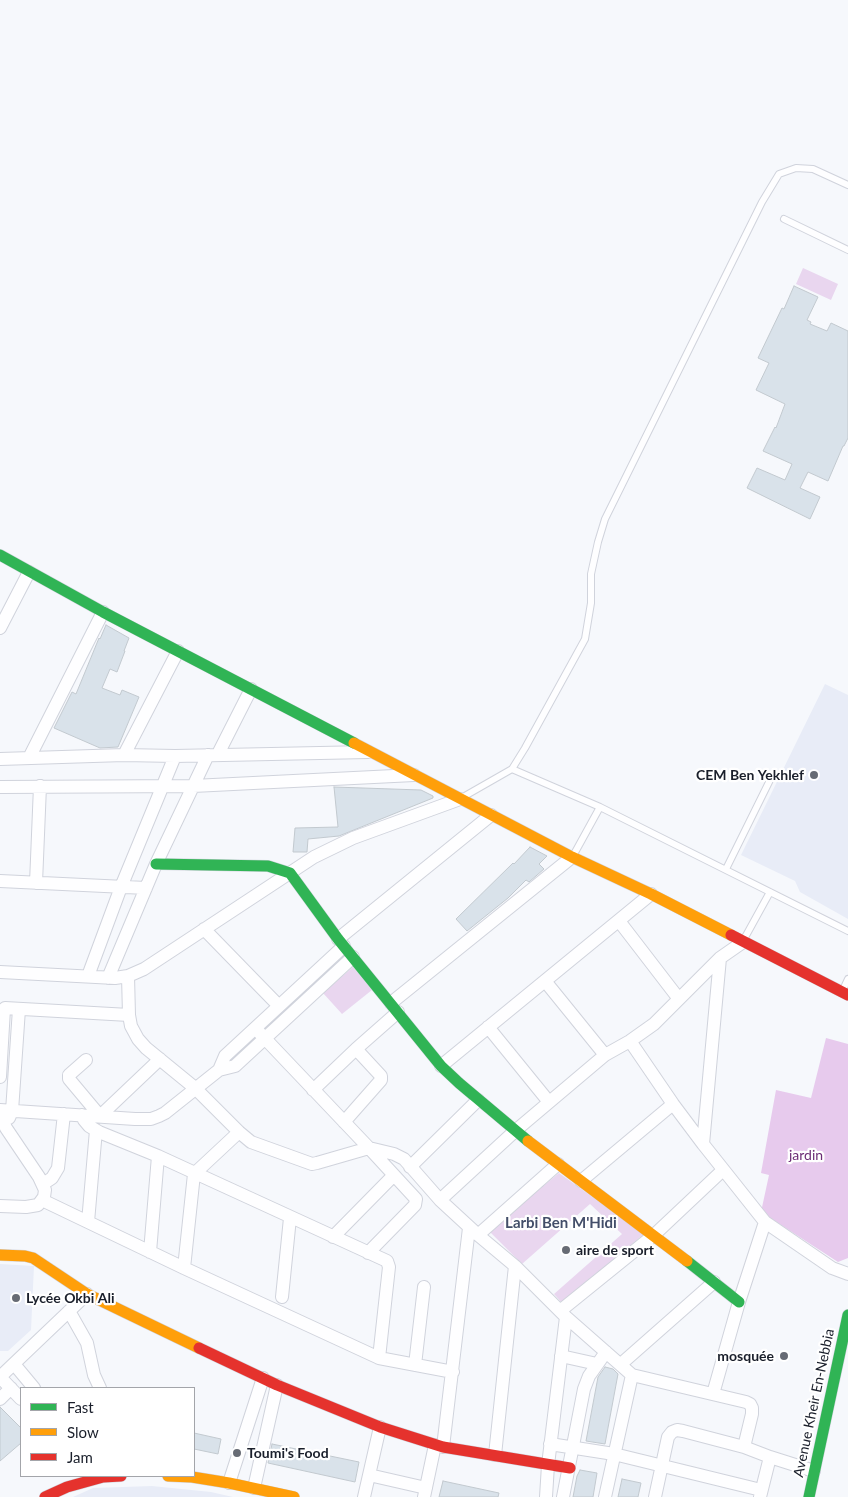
<!DOCTYPE html>
<meta charset="utf-8">
<style>
body{margin:0}
#map{position:relative;width:848px;height:1497px;overflow:hidden;background:#f6f8fc;font-family:Lato,sans-serif}
canvas{display:block}
.legend{position:absolute;left:20px;top:1387px;width:175px;height:90px;box-sizing:border-box;background:#fff;border:1px solid #a3a5aa;margin:0;padding:6px 9px;list-style:none;font-size:15px;color:#1a1f2b}
.legend li{display:flex;align-items:center;gap:10px;height:25px}
.legend b{width:25px;border:1px solid #a3a5aa}
</style>
<div id="map">
<canvas width="848" height="1497"></canvas>
<ul class="legend">
<li><b style="height:6px;background:#30b455"></b>Fast</li>
<li><b style="height:6px;background:#ff9f0a"></b>Slow</li>
<li><b style="height:6px;background:#e5322d"></b>Jam</li>
</ul>
</div>
<script>
const ctx = document.querySelector('canvas').getContext('2d');
ctx.lineJoin = 'round';
function fill(path, color) { ctx.fillStyle = color; ctx.fill(path, 'evenodd'); }
const shape = rows => new Path2D(rows.map(r => 'M' + r).join(''));
function strokePath(path, color, width, dash) { ctx.strokeStyle = color; ctx.lineWidth = width; ctx.lineCap = dash ? 'butt' : 'round'; ctx.setLineDash(dash || []); ctx.stroke(path); }
function write(font, color, halo, rows, align = 'center') {
  ctx.font = font + ' Lato,sans-serif'; ctx.lineWidth = 4.5; ctx.setLineDash([]); ctx.textBaseline = 'middle'; ctx.strokeStyle = halo; ctx.fillStyle = color; for (const [text, x, y, turn = 0] of rows) {
    ctx.save(); ctx.translate(x, y); ctx.rotate((+turn || 0) * Math.PI / 180); ctx.textAlign = isNaN(turn) ? turn : align; if (halo) ctx.strokeText(text, 0, 0); ctx.fillText(text, 0, 0); ctx.restore();
  }
}
fill(shape([
 [825,684,848,695,848,919,800,892,795,881,741,855],
 [0,1264,34,1266,31,1330,8,1351,0,1351],
 [152,1486,211,1492,233,1497,73,1497,93,1488]
]), '#e8ecf7');
fill(shape([
 [803,268,838,284,831,300,796,284],
 [353,967,372,990,342,1014,323,993],
 [559,1173,644,1234,562,1303,554,1294,622,1234,590,1204,522,1264,489,1231]
]), '#e9d6ef');
fill(shape([
 [826,1038,848,1044,848,1258,838,1262,761,1212,769,1175,761,1173,776,1090,811,1098]
]), '#e7caed');
const building = shape([
 [794,286,818,297,807,320,811,322,810,324,827,331,831,323,848,331,848,438,844,446,843,446,828,481,808,472,800,488,820,497,810,519,747,488,757,468,785,480,792,464,763,451,775,427,776,428,785,404,756,390,769,363,758,358,782,308,784,309,794,286],
 [106,625,129,638,124,651,125,651,117,672,110,669,102,688,120,695,122,690,139,697,118,747,100,748,54,728,72,692,76,694,99,638,100,639,106,625],
 [334,787,421,790,433,796,433,798,339,836,308,839,307,852,293,852,295,828,338,827,334,787],
 [530,847,547,856,539,864,544,869,529,882,526,880,508,898,467,931,456,919,513,863,514,864,530,847],
 [605,1367,613,1369,618,1374,605,1444,586,1441,598,1377,605,1367],
 [0,1407,21,1428,21,1443,0,1461,0,1407],
 [194,1433,221,1439,218,1454,194,1449,194,1433],
 [272,1444,359,1462,355,1482,268,1463,272,1444],
 [580,1470,597,1473,593,1497,573,1497,577,1476,580,1470],
 [622,1479,641,1483,638,1497,618,1497,622,1479],
 [443,1481,499,1493,498,1497,439,1497,443,1481]
]);
fill(building, '#d9e2ea');
strokePath(building, '#c2c9cf', 1);
const lane = shape([
 [784,219,848,250],
 [512,769,600,807,848,931],
 [463,797,512,769,525,748,585,639,591,603,591,574,598,542,605,519,762,202,779,174,796,168,813,169,848,185],
 [573,856,600,807],
 [726,869,772,776],
 [743,941,770,892],
 [842,992,848,979]
]);
const street = shape([
 [0,628,29,572],
 [218,754,251,689],
 [124,755,178,651],
 [29,758,103,612],
 [0,759,124,755,175,756,368,752],
 [0,787,193,786,414,775],
 [0,881,146,888],
 [36,883,40,786],
 [619,921,679,999],
 [204,929,279,1006],
 [338,939,491,815],
 [0,972,115,978,128,976,144,969,314,857,353,838,460,799],
 [88,976,121,887,175,756],
 [128,976,129,1015,131,1026,138,1039,146,1048,195,1088,239,1132,251,1142,312,1164,317,1163,369,1148,416,1199,415,1205,368,1253],
 [108,978,156,864,208,755],
 [545,981,605,1055],
 [391,1003,572,857],
 [488,1027,549,1102],
 [255,1028,369,1148,394,1154,404,1159,440,1200,478,1235],
 [630,1041,673,1104,703,1144,765,1222,832,1268,848,1274],
 [356,1049,398,1012],
 [86,1060,69,1075,69,1079,100,1116,160,1059],
 [441,1066,651,894],
 [219,1070,225,1056,344,946],
 [0,1077,4,1009,5,1008,129,1015],
 [313,1090,356,1049,381,1076,381,1080,344,1122],
 [0,1110,135,1119,151,1119,159,1116,165,1113,219,1070,235,1066,353,957],
 [0,1114,6,1128,39,1177,45,1190,44,1197,38,1205,26,1207,0,1206],
 [82,1115,84,1120,89,1126,99,1132,158,1156,387,1261,389,1267,379,1358],
 [9,1118,12,1111,19,1009],
 [703,1144,720,958],
 [558,1164,478,1235,515,1266,566,1317,632,1375,746,1402,750,1404,752,1408,752,1414,744,1447],
 [410,1167,478,1100],
 [581,1181,673,1104],
 [43,1184,52,1178,58,1168,64,1114],
 [42,1200,184,1268,379,1358,453,1372],
 [440,1200,515,1131,605,1055,630,1041,654,1024,720,958,743,942],
 [88,1222,96,1130],
 [333,1237,394,1175],
 [150,1252,158,1156],
 [184,1268,194,1174,239,1132],
 [282,1297,290,1218],
 [69,1311,87,1343,94,1375,100,1388],
 [560,1311,654,1235,723,1170],
 [561,1356,597,1364],
 [14,1364,34,1388],
 [621,1364,714,1282],
 [415,1365,424,1287],
 [0,1377,87,1294],
 [0,1377,21,1399],
 [713,1394,739,1302,765,1222],
 [0,1399,11,1388],
 [550,1444,614,1454,761,1490],
 [443,1447,469,1228],
 [495,1455,515,1266],
 [770,1457,814,1471],
 [369,1475,426,1488],
 [229,1483,263,1378],
 [254,1488,277,1385],
 [364,1497,380,1427],
 [424,1497,435,1445],
 [546,1497,548,1465,566,1317],
 [563,1497,584,1389,589,1376,606,1352],
 [605,1497,632,1375],
 [655,1497,668,1437,672,1432,677,1430,683,1431,744,1447,770,1457,760,1497]
]);
const fast = shape([
 [0,555,103,612,354,743],
 [156,864,268,866,290,873,338,939,441,1066,459,1083,528,1141],
 [687,1261,739,1302],
 [809,1497,848,1315]
]);
const slow = shape([
 [354,743,572,857,651,894,731,935],
 [528,1141,687,1261],
 [0,1255,25,1256,33,1258,87,1294,199,1348],
 [168,1476,192,1477,229,1483,294,1497]
]);
const jam = shape([
 [731,935,848,995],
 [199,1348,277,1385,380,1427,443,1447,570,1468],
 [45,1497,67,1487,103,1477,121,1476]
]);
strokePath(lane, '#d0d3dc', 8);
strokePath(street, '#d0d3dc', 14);
strokePath(fast, '#d0d3dc', 12);
strokePath(slow, '#d0d3dc', 12);
strokePath(jam, '#d0d3dc', 12);
strokePath(lane, '#fefeff', 6);
strokePath(street, '#fefeff', 12);
strokePath(fast, '#30b455', 11);
strokePath(slow, '#ff9f0a', 11);
strokePath(jam, '#e5322d', 11);
for (const [x, y, r, color] of [
 [814,775,5,"#676b74"],
 [566,1250,5,"#676b74"],
 [16,1298,5,"#676b74"],
 [784,1356,5,"#676b74"],
 [237,1453,5,"#676b74"]
]) { const dot = new Path2D(); dot.arc(x, y, r, 0, 2 * Math.PI); ctx.fillStyle = color; ctx.fill(dot); strokePath(dot, '#fff', 2); }
write('bold 14px', '#1a1f2b', '#fff', [
 ["CEM Ben Yekhlef",804,775,"right"],
 ["aire de sport",576,1250],
 ["Lycée Okbi Ali",26,1298],
 ["mosquée",774,1356,"right"],
 ["Toumi's Food",247,1453]
], 'left');
write('14px', '#6c2d75', '#fff', [
 ["jardin",806,1155]
]);
write('14px', '#1a1f2b', '#fff', [
 ["Avenue Kheir En-Nebbia",814,1403,-78]
]);
write('bold 15px', '#434e69', '#fff', [
 ["Larbi Ben M'Hidi",561,1223]
]);
</script>
